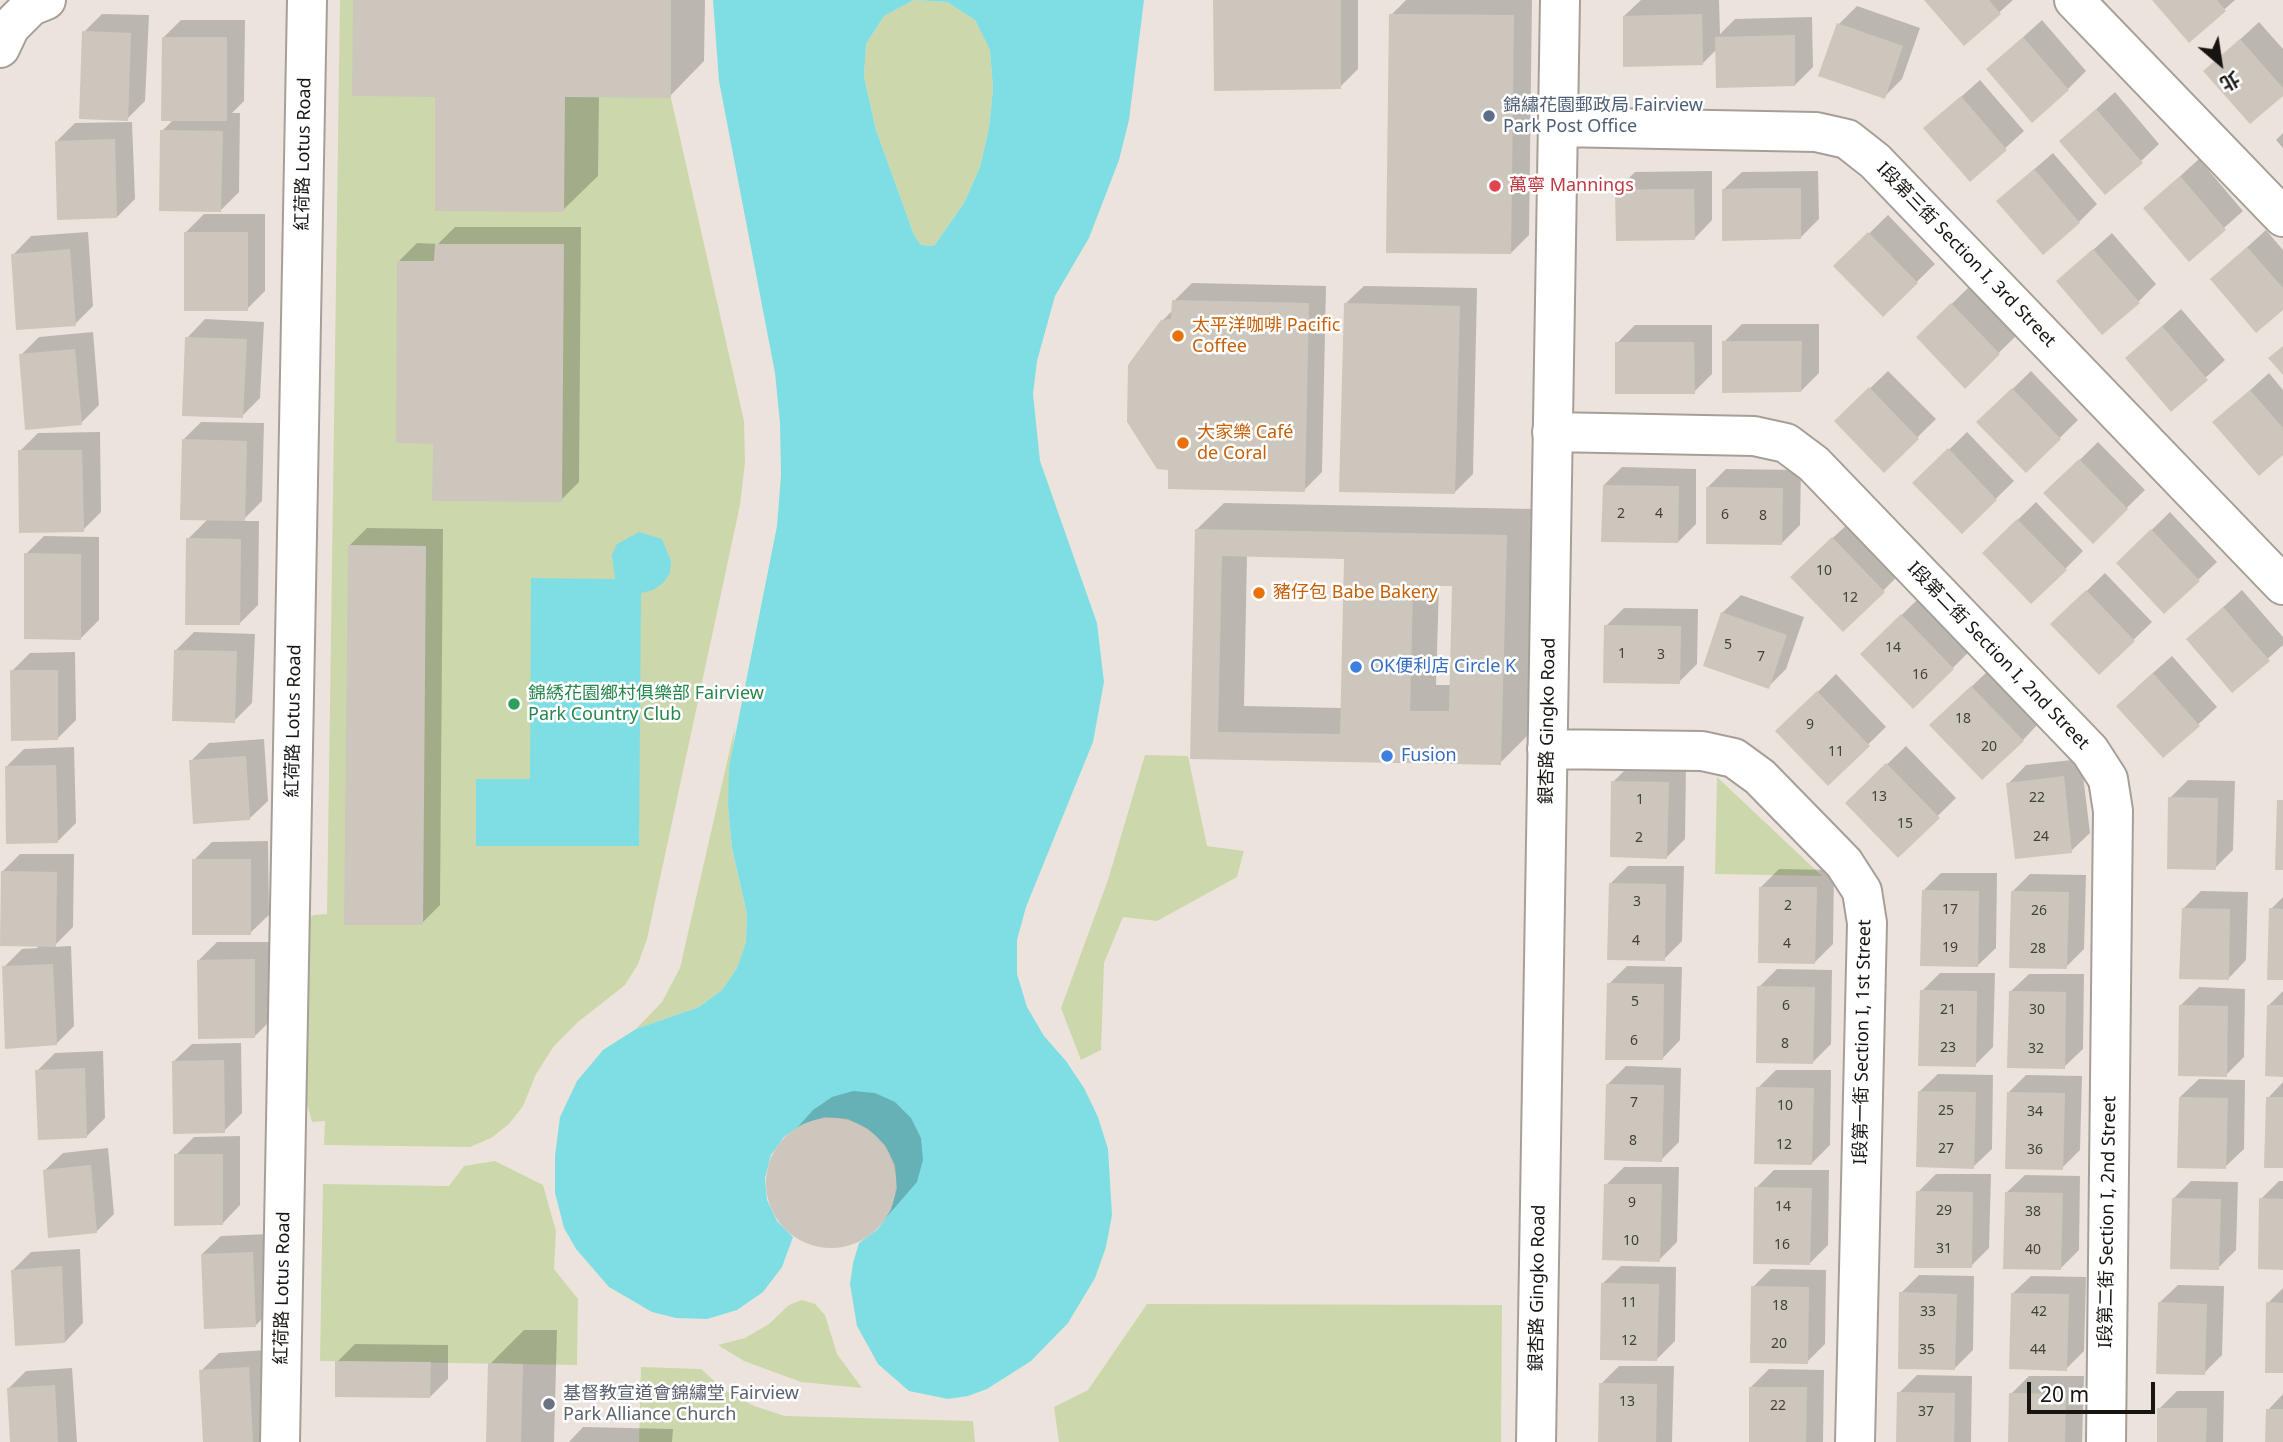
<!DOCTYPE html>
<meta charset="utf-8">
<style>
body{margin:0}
#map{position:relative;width:2283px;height:1442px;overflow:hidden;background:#ece4dc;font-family:"Noto Sans","Noto Sans TC",sans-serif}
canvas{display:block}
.north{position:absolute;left:2185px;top:28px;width:70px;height:70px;-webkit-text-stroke:5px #fff;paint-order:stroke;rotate:151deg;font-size:19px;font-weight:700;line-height:28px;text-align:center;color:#171411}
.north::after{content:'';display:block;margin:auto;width:24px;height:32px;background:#171411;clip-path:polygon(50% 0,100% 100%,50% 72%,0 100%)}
.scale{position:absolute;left:2027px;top:1382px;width:128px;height:32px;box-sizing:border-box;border:4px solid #171411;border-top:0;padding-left:9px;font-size:21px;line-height:24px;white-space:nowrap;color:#171411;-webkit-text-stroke:5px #fff;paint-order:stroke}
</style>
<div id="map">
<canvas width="2283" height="1442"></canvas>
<div class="north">北</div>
<div class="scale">20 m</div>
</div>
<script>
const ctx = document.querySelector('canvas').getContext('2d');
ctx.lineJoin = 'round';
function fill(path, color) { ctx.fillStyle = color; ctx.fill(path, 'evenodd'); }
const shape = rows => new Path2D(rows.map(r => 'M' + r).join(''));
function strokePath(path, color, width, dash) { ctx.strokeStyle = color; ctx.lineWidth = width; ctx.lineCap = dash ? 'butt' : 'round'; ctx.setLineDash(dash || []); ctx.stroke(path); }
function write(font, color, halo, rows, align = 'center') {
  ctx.font = font + ' "Noto Sans","Noto Sans TC",sans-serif'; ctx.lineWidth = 5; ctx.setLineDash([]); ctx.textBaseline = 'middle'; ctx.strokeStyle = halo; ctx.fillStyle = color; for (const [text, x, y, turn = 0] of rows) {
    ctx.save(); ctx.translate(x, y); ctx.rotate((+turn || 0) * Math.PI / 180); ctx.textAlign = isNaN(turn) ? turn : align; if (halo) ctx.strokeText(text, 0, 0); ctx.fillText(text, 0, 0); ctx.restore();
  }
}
fill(shape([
 [340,0,671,0,671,98,744,421,745,463,740,505,647,939,638,964,625,985,578,1022,554,1046,536,1074,523,1106,509,1124,491,1138,470,1147,324,1145,325,1121,312,1122,302,1086,299,924,314,915,327,914],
 [914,0,947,2,975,20,990,50,993,89,989,128,980,167,964,203,934,246,921,245,914,235,876,130,864,77,866,44,884,16],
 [735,727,728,807,732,848,747,914,746,942,737,968,722,990,699,1007,636,1029,662,1002,680,968],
 [1145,755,1188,756,1207,846,1244,851,1237,877,1157,921,1123,917,1104,963,1101,1050,1081,1060,1061,1008,1108,880],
 [1717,777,1822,876,1715,874],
 [495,1161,543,1185,556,1231,554,1269,578,1299,577,1365,320,1361,323,1184,449,1186,464,1166],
 [802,1300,815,1304,825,1315,837,1354,862,1388,801,1382,744,1361,718,1345,745,1338,769,1324,789,1305],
 [1147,1304,1502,1305,1501,1442,1059,1442,1054,1407,1088,1390],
 [641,1367,701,1369,726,1391,754,1406,785,1416,973,1421,975,1442,639,1442]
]), '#ccd8ac');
fill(shape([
 [713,0,1144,0,1129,120,1119,160,1089,238,1055,296,1037,361,1033,394,1040,461,1097,623,1104,682,1093,742,1026,907,1017,940,1017,974,1027,1007,1044,1036,1066,1061,1084,1088,1098,1117,1108,1149,1112,1215,1106,1247,1095,1278,1068,1323,1031,1361,987,1389,968,1396,948,1399,909,1391,878,1364,857,1326,850,1284,853,1263,859,1243,878,1229,891,1210,897,1188,895,1165,885,1145,868,1129,848,1119,825,1117,803,1124,784,1137,771,1155,765,1178,767,1200,777,1221,793,1237,782,1267,763,1292,737,1310,707,1319,676,1318,652,1312,609,1287,576,1249,564,1228,555,1193,555,1156,560,1117,577,1081,603,1050,636,1029,699,1007,722,990,737,968,746,942,747,914,732,848,728,807,729,767,777,526,781,475,780,423,775,373,719,81],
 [914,0,947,2,975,20,990,50,993,89,989,128,980,167,964,203,934,246,921,245,914,235,876,130,864,77,866,44,884,16],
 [639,532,662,539,671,561,670,573,663,583,653,590,641,593,639,846,476,846,476,779,530,779,531,578,615,579,612,555,617,544]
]), '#7fdee4');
fill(shape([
 [355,0,705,0,704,61,670,96,599,95,598,176,563,210,437,95],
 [1215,0,1358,0,1358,69,1340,87],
 [1406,0,1532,0,1529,235,1511,253,1391,15],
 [1641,0,1719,0,1720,34,1735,19,1812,17,1813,67,1795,85,1717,49,1702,64,1624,16],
 [1926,0,2013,0,1964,44],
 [2155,0,2235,0,2189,40],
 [1857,6,1920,28,1902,79,1884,97,1839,24],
 [102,14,149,15,145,101,127,119,84,32],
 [181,20,245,20,244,101,232,113,240,113,239,192,221,210,162,131,174,119,163,38],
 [2042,20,2086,71,2068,89,1988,69],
 [2259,22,2283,49,2283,93,2206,71],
 [1980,80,2024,131,1970,180,1926,128],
 [2115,92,2159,144,2141,161,2061,141],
 [132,122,135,199,117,217,57,141,75,123],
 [2283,133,2283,148,2276,140],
 [2053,153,2097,204,2079,222,2017,184],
 [2199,159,2243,211,2189,259,2145,208],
 [1712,171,1712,220,1694,239,1617,190,1635,172],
 [1818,171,1819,219,1801,237,1723,190,1742,172],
 [204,214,265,214,265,291,247,309,186,232],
 [1888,215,1935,264,1883,315,1836,266],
 [455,227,581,227,579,482,561,500,435,442,399,261,417,243,438,244],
 [2266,230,2283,250,2283,307,2212,279],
 [88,232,93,306,75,324,13,255,31,236],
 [2112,233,2156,284,2138,302,2058,281],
 [1192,283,1326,286,1322,472,1304,490,1162,321,1174,309,1174,301],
 [1364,286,1477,288,1473,474,1455,492,1345,304],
 [1970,286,2017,335,1965,386,1918,337],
 [2181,309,2225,360,2171,409,2127,358],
 [205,319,264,322,260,398,242,416,187,338],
 [1742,324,1819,324,1819,373,1801,391,1724,342],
 [1635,325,1712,325,1712,374,1694,392,1617,343],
 [93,332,99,405,81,423,21,355,39,337],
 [1888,371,1936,419,1884,470,1836,421],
 [2031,371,2078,420,2026,471,1979,422],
 [2269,373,2283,390,2283,453,2215,422],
 [201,422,264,423,262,501,242,521,259,521,258,605,239,624,188,539,209,518,183,440],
 [100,432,101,512,83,530,20,451,38,433],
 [1967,432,2014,481,1962,532,1915,483],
 [2098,442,2145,490,2093,541,2046,493],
 [1622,467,1696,469,1696,524,1678,542,1604,485],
 [1726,469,1801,470,1800,525,1782,543,1708,487],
 [2036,502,2083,551,2065,569,1984,553],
 [1224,503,1533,509,1527,736,1500,763,1192,757,1197,529],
 [1247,555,1346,557,1342,708,1244,706],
 [1439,584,1454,584,1451,685,1436,685],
 [2170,512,2217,562,2164,612,2118,563],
 [1851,521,1901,573,1843,630,1810,559],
 [367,528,443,529,440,905,422,923,349,546],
 [44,536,99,537,99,620,81,638,26,554],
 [2105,573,2152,622,2100,672,2053,624],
 [2242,590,2283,637,2283,645,2233,690,2188,639],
 [1741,595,1804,617,1786,669,1768,687,1722,613],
 [1920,597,1971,650,1913,707,1862,654],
 [1624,608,1698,609,1697,664,1679,682,1606,626],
 [194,632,255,634,252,703,234,721,176,650],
 [75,652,76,720,58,738,12,671,30,653],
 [2172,656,2217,707,2164,756,2136,688],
 [1990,669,2040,722,2023,740,1949,708],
 [1836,674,1886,727,1828,783,1778,731],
 [264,739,268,801,249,819,191,761,209,743],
 [1906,746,1956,798,1898,855,1847,803],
 [74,747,76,823,58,841,6,767,24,749],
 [2081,759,2090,833,2071,851,2008,784,2026,765],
 [1631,764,1686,764,1685,839,1667,857,1613,782],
 [2188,780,2235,781,2233,850,2215,868,2170,798],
 [268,841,269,915,250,933,194,860,212,842],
 [20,854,74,854,73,927,53,947,71,946,74,1026,56,1044,4,967,22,949,38,948,2,872],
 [1628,866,1684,866,1682,941,1664,959,1610,884],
 [1779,869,1834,870,1833,944,1815,962,1761,887],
 [1941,873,1997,873,1996,948,1977,966,1923,891],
 [2030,874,2086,875,2084,949,2066,967,2012,892],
 [2201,891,2248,892,2246,960,2228,979,2183,909],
 [2283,897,2283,978,2271,909],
 [217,942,272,942,273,1018,255,1036,199,960],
 [1627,966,1682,967,1680,1040,1662,1059,1609,984],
 [1777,969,1832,970,1831,1044,1813,1062,1759,987],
 [1940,973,1995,973,1993,1047,1975,1065,1922,991],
 [2029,974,2084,974,2083,1049,2064,1067,2010,992],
 [2199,987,2245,989,2244,1057,2226,1075,2181,1005],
 [2283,991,2283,1075,2268,1006],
 [241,1043,242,1113,224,1131,173,1062,192,1044],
 [103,1051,105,1118,87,1136,37,1071,55,1053],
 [1626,1066,1681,1068,1679,1142,1661,1160,1607,1085],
 [1776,1070,1831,1070,1830,1145,1812,1163,1758,1088],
 [1938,1074,1993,1075,1992,1149,1973,1167,1919,1092],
 [2026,1075,2082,1076,2080,1150,2062,1168,2008,1093],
 [2199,1079,2245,1080,2244,1149,2225,1167,2180,1097],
 [2283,1082,2283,1167,2268,1098],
 [853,1091,875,1093,895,1102,911,1118,921,1138,923,1160,917,1182,877,1228,859,1241,837,1247,814,1245,794,1236,778,1220,769,1200,767,1178,772,1156,813,1110,832,1097],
 [240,1136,240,1205,222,1224,176,1155,194,1137],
 [108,1148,114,1214,96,1232,44,1171,63,1153],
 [1624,1167,1679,1167,1677,1242,1659,1260,1606,1185],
 [1774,1170,1829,1170,1828,1245,1810,1263,1756,1188],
 [1936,1174,1991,1174,1989,1248,1971,1266,1918,1192],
 [2025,1175,2080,1176,2079,1250,2061,1268,2006,1193],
 [2191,1181,2238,1182,2236,1250,2218,1268,2173,1199],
 [2279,1181,2283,1181,2283,1268,2261,1199],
 [270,1234,274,1307,256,1325,202,1254,221,1236],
 [80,1249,83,1323,65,1342,13,1270,31,1252],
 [1621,1266,1676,1267,1675,1341,1657,1359,1602,1284],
 [1771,1269,1826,1270,1825,1344,1807,1362,1753,1287],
 [1919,1275,1974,1276,1973,1350,1955,1368,1901,1293],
 [2031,1276,2086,1277,2084,1351,2066,1369,2012,1294],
 [2178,1285,2224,1286,2222,1355,2204,1373,2159,1303],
 [2283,1288,2283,1372,2268,1303],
 [524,1330,557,1330,554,1442,488,1442,490,1364],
 [355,1344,448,1345,448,1379,430,1397,337,1362],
 [267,1350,271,1431,260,1442,205,1442,201,1371,219,1353],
 [1619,1366,1674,1366,1672,1442,1600,1442,1601,1384],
 [72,1368,77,1442,12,1442,8,1389,26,1371],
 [1769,1369,1824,1370,1823,1442,1750,1442,1751,1387],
 [1917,1375,1972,1376,1971,1442,1898,1442,1899,1393],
 [2029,1376,2084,1376,2082,1442,2010,1442,2011,1394],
 [2177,1391,2224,1391,2223,1442,2158,1442,2159,1409],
 [2283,1394,2283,1442,2267,1442,2268,1410],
 [583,1427,673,1429,672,1442,569,1442]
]), '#0003');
fill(shape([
 [353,0,671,0,671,98,565,97,564,212,435,211,435,97,352,96],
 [1213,0,1341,0,1341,89,1214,91],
 [1924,0,1989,0,2001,14,1964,46],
 [2152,0,2217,0,2226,11,2189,43],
 [1389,14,1514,15,1511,254,1386,253],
 [1702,14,1703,65,1623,67,1623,16],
 [1837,23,1903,46,1885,99,1818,76],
 [82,31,131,33,128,121,79,119],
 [1795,35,1795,86,1716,88,1715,37],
 [162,37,227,37,227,121,161,121],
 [2023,37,2069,90,2032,123,1986,69],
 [2240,39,2283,88,2283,96,2250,124,2203,71],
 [1961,96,2007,150,1970,182,1923,128],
 [2096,109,2143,163,2105,195,2059,141],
 [160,130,223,131,221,212,159,211],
 [115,139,117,218,57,220,55,141],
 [2034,169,2080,223,2043,255,1996,201],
 [2180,176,2226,230,2189,262,2143,208],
 [1766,188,1801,188,1801,239,1722,241,1722,189],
 [1657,189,1694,189,1695,240,1616,241,1615,190],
 [184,232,248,232,248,311,184,311],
 [1868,232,1918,283,1883,317,1833,266],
 [435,244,564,244,562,502,432,501,433,444,396,443,397,261,434,261],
 [2247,247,2283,288,2283,310,2256,333,2210,279],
 [70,249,76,326,16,330,11,254],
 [2093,249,2140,303,2102,335,2056,281],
 [1172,300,1309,303,1305,492,1168,489,1168,470,1157,469,1127,422,1128,365,1161,320,1171,319],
 [1344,303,1460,306,1455,494,1339,492],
 [1951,303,2000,354,1965,389,1916,337],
 [2162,326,2208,380,2171,412,2125,358],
 [185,337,247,339,243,418,182,416],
 [1722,341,1802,341,1801,392,1722,393],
 [1615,342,1694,342,1695,394,1615,394],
 [2283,346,2283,375,2268,358],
 [75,349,82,425,25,430,19,354],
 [1869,387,1919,439,1884,473,1834,421],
 [2012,388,2061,439,2026,473,1976,422],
 [2250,390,2283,428,2283,455,2259,476,2212,422],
 [182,439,247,441,245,521,180,520],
 [1948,448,1997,500,1962,534,1912,483],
 [18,450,82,450,84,532,19,533],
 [2079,459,2128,509,2093,544,2043,493],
 [1603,485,1679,486,1678,543,1601,542],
 [1706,487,1783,488,1782,545,1706,544],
 [2017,519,2067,570,2031,604,1982,553],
 [1195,529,1507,535,1501,765,1190,759],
 [1222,556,1344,559,1340,734,1218,732],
 [1413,586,1452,586,1449,711,1410,711],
 [2151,529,2200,581,2164,614,2116,563],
 [1832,537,1885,592,1843,632,1790,577],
 [186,538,241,539,240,625,185,625],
 [348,545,426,546,423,925,344,925],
 [24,553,81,554,81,640,24,639],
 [2086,590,2135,641,2099,675,2050,624],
 [2223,607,2270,661,2232,693,2186,639],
 [1721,612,1787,635,1769,689,1703,666],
 [1901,614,1954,669,1913,709,1860,654],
 [1604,625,1681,626,1680,684,1603,683],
 [174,650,237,651,235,723,172,721],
 [10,670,58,670,58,740,11,741],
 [2153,673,2200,726,2163,758,2116,706],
 [1971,686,2024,741,1982,780,1929,725],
 [1817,691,1870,746,1828,786,1775,731],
 [246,756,250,820,193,824,189,760],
 [1886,763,1940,818,1898,858,1845,803],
 [56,765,58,843,6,844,5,766],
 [2064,776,2072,853,2015,859,2006,783],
 [1611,781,1669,782,1667,859,1610,857],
 [2168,797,2218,798,2216,870,2167,869],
 [2277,800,2283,800,2283,870,2275,870],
 [192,859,251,859,251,935,192,935],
 [1,871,57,872,56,947,0,946],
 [1609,883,1666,884,1665,961,1607,960],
 [1759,887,1817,887,1815,964,1758,963],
 [1922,890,1979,891,1978,967,1920,966],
 [2011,891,2069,892,2067,969,2009,968],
 [2182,908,2230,909,2229,980,2179,979],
 [2269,908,2283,909,2283,980,2267,980],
 [255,959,255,1038,198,1039,197,960],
 [53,964,57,1045,5,1049,2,966],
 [1607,983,1664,984,1663,1060,1605,1060],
 [1757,986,1815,987,1813,1064,1756,1063],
 [1920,990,1977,991,1976,1067,1918,1066],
 [2009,991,2066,992,2065,1069,2007,1068],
 [2179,1005,2228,1006,2227,1077,2178,1076],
 [2267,1005,2283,1005,2283,1077,2265,1076],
 [224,1060,225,1133,173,1134,172,1061],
 [85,1068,87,1138,38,1140,35,1070],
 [1606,1084,1664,1085,1662,1162,1604,1160],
 [1756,1087,1814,1088,1812,1165,1754,1164],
 [1918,1091,1976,1092,1974,1169,1916,1167],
 [2007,1092,2065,1093,2063,1170,2005,1169],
 [2179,1097,2228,1098,2226,1169,2177,1168],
 [2266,1097,2283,1097,2283,1168,2264,1168],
 '766 1183a65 65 0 1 1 130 0a65 65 0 1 1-130 0Z',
 [174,1154,223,1154,223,1225,174,1226],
 [91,1165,97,1233,48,1238,43,1170],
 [1604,1184,1662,1184,1660,1262,1602,1260],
 [1754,1187,1812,1188,1810,1265,1753,1264],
 [1916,1191,1973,1192,1972,1268,1914,1268],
 [2005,1192,2063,1193,2061,1270,2003,1269],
 [2172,1198,2221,1199,2219,1270,2170,1269],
 [2259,1198,2283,1199,2283,1270,2258,1269],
 [253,1252,256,1327,204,1329,201,1254],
 [62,1266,65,1343,15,1346,11,1270],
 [1601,1283,1659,1284,1657,1361,1600,1360],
 [1751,1286,1809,1287,1808,1364,1750,1363],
 [1899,1292,1957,1294,1955,1370,1898,1369],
 [2011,1293,2069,1294,2067,1371,2009,1369],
 [2158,1302,2207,1304,2205,1375,2156,1374],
 [2266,1302,2283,1303,2283,1373,2265,1373],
 [335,1361,431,1362,430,1398,335,1397],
 [488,1363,523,1364,521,1442,486,1442],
 [249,1367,253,1442,203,1442,199,1370],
 [1599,1383,1657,1384,1656,1442,1598,1442],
 [55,1385,58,1442,10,1442,7,1388],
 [1749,1387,1807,1387,1806,1442,1749,1442],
 [1897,1392,1955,1393,1954,1442,1896,1442],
 [2009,1393,2066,1394,2065,1442,2008,1442],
 [2157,1408,2207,1408,2206,1442,2157,1442],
 [2266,1409,2283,1409,2283,1442,2265,1442]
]), '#cdc6bd');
const street = shape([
 [2074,0,2283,217],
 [0,48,10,27,31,6,46,0],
 [1558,127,1816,132,1847,139,1875,161,2283,585],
 [1552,432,1754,436,1786,443,1814,464,2090,751,2108,779,2113,811,2106,1442],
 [1547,749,1702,751,1734,758,1760,777,1844,863,1862,891,1867,923,1855,1442],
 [280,1442,307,0],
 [1536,1442,1560,0]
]);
strokePath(street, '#a69f97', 42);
strokePath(street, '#fff', 38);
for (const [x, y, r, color] of [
 [1489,116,7,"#5c6f8a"],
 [1495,186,7,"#e0444e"],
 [1178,336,7,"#e8710a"],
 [1183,443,7,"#e8710a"],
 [1259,593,7,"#e8710a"],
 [1356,667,7,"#3f7fe0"],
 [514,704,7,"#2e9e5b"],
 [1387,756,7,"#3f7fe0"],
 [549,1404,7,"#6b7280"]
]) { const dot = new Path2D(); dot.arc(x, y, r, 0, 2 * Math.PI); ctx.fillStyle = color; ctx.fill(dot); strokePath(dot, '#fff', 2.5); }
write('14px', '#44403c', null, [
 ["2",1621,514],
 ["4",1659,514],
 ["6",1725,515],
 ["8",1763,516],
 ["10",1824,571],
 ["12",1850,598],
 ["5",1728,645],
 ["14",1893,648],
 ["1",1622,654],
 ["3",1661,655],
 ["7",1761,657],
 ["16",1920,675],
 ["18",1963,719],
 ["9",1810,725],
 ["20",1989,747],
 ["11",1836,752],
 ["13",1879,797],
 ["22",2037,798],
 ["1",1640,800],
 ["15",1905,824],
 ["24",2041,837],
 ["2",1639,838],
 ["3",1637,902],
 ["2",1788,906],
 ["17",1950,910],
 ["26",2039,911],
 ["4",1636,941],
 ["4",1787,944],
 ["19",1950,948],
 ["28",2038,949],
 ["5",1635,1002],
 ["6",1786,1006],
 ["21",1948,1010],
 ["30",2037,1010],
 ["6",1634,1041],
 ["8",1785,1044],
 ["23",1948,1048],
 ["32",2036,1049],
 ["7",1634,1103],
 ["10",1785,1106],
 ["25",1946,1111],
 ["34",2035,1112],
 ["8",1633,1141],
 ["12",1784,1145],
 ["27",1946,1149],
 ["36",2035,1150],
 ["9",1632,1203],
 ["14",1783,1207],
 ["29",1944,1211],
 ["38",2033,1212],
 ["10",1631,1241],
 ["16",1782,1245],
 ["31",1944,1249],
 ["40",2033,1250],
 ["11",1629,1303],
 ["18",1780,1306],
 ["33",1928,1312],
 ["42",2039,1312],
 ["12",1629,1341],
 ["20",1779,1344],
 ["35",1927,1350],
 ["44",2038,1350],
 ["13",1627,1402],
 ["22",1778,1406],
 ["37",1926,1412]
]);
write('18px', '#4e5e75', '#fff', [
 ["錦繡花園郵政局 Fairview",1503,106],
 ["Park Post Office",1503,127]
], 'left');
write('18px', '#171411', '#fff', [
 ["紅荷路 Lotus Road",304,154,-89],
 ["I段第三街 Section I, 3rd Street",1966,255,46],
 ["I段第二街 Section I, 2nd Street",1998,656,46],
 ["紅荷路 Lotus Road",294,721,-89],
 ["銀杏路 Gingko Road",1548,721,-89],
 ["I段第一街 Section I, 1st Street",1863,1042,-89],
 ["I段第二街 Section I, 2nd Street",2108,1222,-89],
 ["紅荷路 Lotus Road",283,1288,-89],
 ["銀杏路 Gingko Road",1538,1288,-89]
]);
write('18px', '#be3a42', '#fff', [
 ["萬寧 Mannings",1509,186]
], 'left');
write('18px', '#c56008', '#fff', [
 ["太平洋咖啡 Pacific",1192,326],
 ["Coffee",1192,347],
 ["大家樂 Café",1197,433],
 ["de Coral",1197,454],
 ["豬仔包 Babe Bakery",1273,593]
], 'left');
write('18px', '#366cbe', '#fff', [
 ["OK便利店 Circle K",1370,667],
 ["Fusion",1401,756]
], 'left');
write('18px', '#27864d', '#fff', [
 ["錦綉花園鄉村俱樂部 Fairview",528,694],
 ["Park Country Club",528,715]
], 'left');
write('18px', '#5b616d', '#fff', [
 ["基督教宣道會錦繡堂 Fairview",563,1394],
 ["Park Alliance Church",563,1415]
], 'left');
</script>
